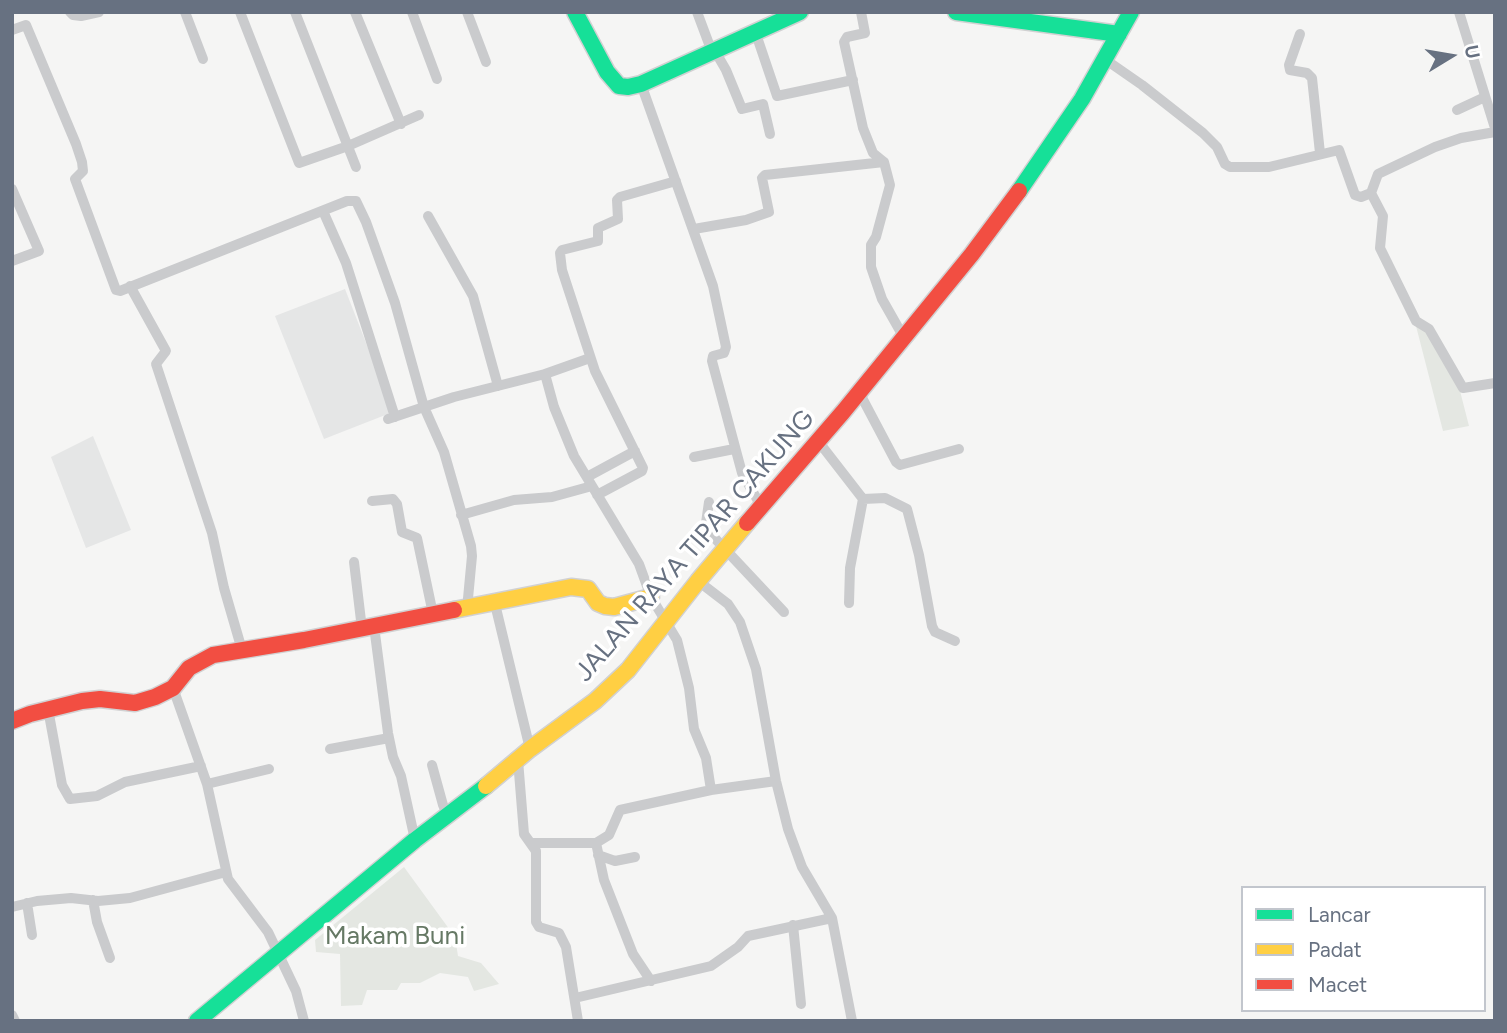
<!DOCTYPE html>
<style>
body{margin:0}
#map{position:relative;width:1507px;height:1033px;overflow:hidden;background:#f5f5f4;font-family:Figtree,sans-serif}
canvas{display:block}
.frame{position:absolute;inset:0;border:14px solid #677181;pointer-events:none}
.legend{position:absolute;left:1241px;top:886px;width:245px;height:126px;box-sizing:border-box;background:#fff;border:2px solid #c2c6cd;margin:0;padding:9px 12px;list-style:none;font-size:21px;color:#677181}
.legend li{display:flex;align-items:center;gap:14px;height:35px}
.legend b{width:35px;border:2px solid #c2c6cd}
.north{position:absolute;left:1416px;top:21px;width:70px;height:70px;-webkit-text-stroke:5px #fff;paint-order:stroke;rotate:79deg;font-size:19px;font-weight:700;line-height:28px;text-align:center;color:#677181}
.north::after{content:'';display:block;margin:auto;width:24px;height:32px;background:#677181;clip-path:polygon(50% 0,100% 100%,50% 72%,0 100%)}
</style>
<div id="map">
<canvas width="1507" height="1033"></canvas>
<div class="frame"></div>
<ul class="legend">
<li><b style="height:9px;background:#16e098"></b>Lancar</li>
<li><b style="height:9px;background:#ffcf43"></b>Padat</li>
<li><b style="height:9px;background:#f24e42"></b>Macet</li>
</ul>
<div class="north">U</div>
</div>
<script>
const ctx = document.querySelector('canvas').getContext('2d');
ctx.lineJoin = 'round';
function fill(path, color) { ctx.fillStyle = color; ctx.fill(path, 'evenodd'); }
const shape = rows => new Path2D(rows.map(r => 'M' + r).join(''));
function strokePath(path, color, width, dash) { ctx.strokeStyle = color; ctx.lineWidth = width; ctx.lineCap = dash ? 'butt' : 'round'; ctx.setLineDash(dash || []); ctx.stroke(path); }
function write(font, color, halo, rows, align = 'center') {
  ctx.font = font + ' Figtree,sans-serif'; ctx.lineWidth = 7; ctx.setLineDash([]); ctx.textBaseline = 'middle'; ctx.strokeStyle = halo; ctx.fillStyle = color; for (const [text, x, y, turn = 0] of rows) {
    ctx.save(); ctx.translate(x, y); ctx.rotate((+turn || 0) * Math.PI / 180); ctx.textAlign = isNaN(turn) ? turn : align; if (halo) ctx.strokeText(text, 0, 0); ctx.fillText(text, 0, 0); ctx.restore();
  }
}
fill(shape([
 [345,289,393,412,324,439,275,316],
 [93,436,131,530,86,548,51,457]
]), '#e5e6e6');
fill(shape([
 [1416,326,1429,332,1459,387,1469,426,1443,431],
 [404,867,455,937,458,956,481,963,499,984,474,991,468,977,440,973,420,983,401,983,397,990,367,990,362,1005,341,1006,340,954,316,952,315,940]
]), '#e4e7e2');
const fast = shape([
 [575,12,607,72,619,86,628,87,641,84,800,12],
 [956,12,1119,34],
 [1019,191,1082,99,1131,12],
 [197,1021,415,840,486,786]
]);
const slow = shape([
 [454,610,571,587,588,589,598,603,605,606,614,607,651,597],
 [486,786,530,749,595,701,628,670,698,581,747,523]
]);
const jam = shape([
 [747,523,843,412,972,254,1019,191],
 [12,721,30,714,82,701,100,699,135,703,155,697,173,688,189,668,213,655,304,640,454,610]
]);
strokePath(fast, '#d1d1d2', 19);
strokePath(slow, '#d1d1d2', 19);
strokePath(jam, '#d1d1d2', 19);
strokePath(shape([
 [70,12,73,15,81,16,99,12],
 [185,12,203,59],
 [240,12,299,163,348,146,419,115],
 [295,12,356,167],
 [355,12,401,124],
 [412,12,437,79],
 [467,12,486,62],
 [697,12,712,52],
 [861,12,865,33,847,37,844,42,863,128,873,153,884,162,890,185,876,237,871,245,871,267,882,299,903,336],
 [1459,12,1495,128],
 [12,30,26,25,76,144,82,162,83,171,75,179,116,290,120,291,347,201,356,201,366,222,395,303,424,407,444,452,471,546,472,556,467,609],
 [755,31,777,96,853,80],
 [1300,34,1289,65,1290,70,1307,73,1312,78,1320,153],
 [715,51,726,70,742,109,763,104,770,134],
 [1106,60,1142,85,1203,133,1217,147,1225,164,1230,167,1269,167,1339,150,1355,195,1361,197,1371,193,1383,216,1380,248,1416,321,1429,329,1463,388,1495,383],
 [641,84,713,286,726,347,724,353,713,356,712,361,742,473,761,506],
 [1457,110,1485,97],
 [12,189,39,251,12,261],
 [1371,193,1378,174,1435,147,1461,138,1495,132],
 [323,211,346,263,395,417],
 [428,216,473,296,498,386],
 [694,229,746,220,769,212,762,178,765,175,884,162],
 [130,286,166,351,156,364,212,533,224,588,242,650],
 [545,374,590,358],
 [859,392,896,462,900,465,959,449],
 [388,419,454,397,545,374,554,407,574,456,639,564,651,597,677,640,689,688,694,729,706,758,711,790],
 [818,441,863,499],
 [694,457,734,449],
 [587,477,635,451],
 [597,495,642,471,643,468,595,371,562,270,560,253,562,250,598,241,598,228,618,219,617,200,620,197,676,181],
 [863,499,885,498,907,509,919,555,932,626,935,632,955,641],
 [372,501,393,499,397,504,402,532,417,538,433,614],
 [709,502,706,523,709,532,784,612],
 [461,515,514,500,552,497,592,486],
 [354,562,362,629],
 [698,581,728,604,740,622,756,669,776,781,788,829,802,867,832,918,852,1021],
 [849,603,850,568,863,499],
 [495,604,530,749],
 [374,626,388,733,393,757,401,776,415,840],
 [173,688,207,784,228,879,268,932,296,991,304,1021],
 [48,709,62,785,70,799,97,796,125,782,201,766],
 [330,749,389,738],
 [518,760,524,834,536,851,536,922,539,927,559,933,566,947,578,1021],
 [432,765,443,805,448,816],
 [207,784,269,769],
 [533,843,596,843,609,835,620,810,711,790,776,781],
 [596,843,604,880,633,954,651,981],
 [598,855,615,861,635,857],
 [93,900,97,922,110,958],
 [27,903,32,935],
 [12,907,37,901,71,898,98,901,130,898,226,872],
 [793,925,801,1004],
 [575,998,711,966,738,947,748,936,832,918],
 [12,1015,15,1021]
]), '#cacbcd', 10);
strokePath(fast, '#16e098', 16);
strokePath(slow, '#ffcf43', 16);
strokePath(jam, '#f24e42', 16);
write('26px', '#677181', '#fff', [
 ["JALAN RAYA TIPAR CAKUNG",695,546,-49]
]);
write('26px', '#667965', '#fff', [
 ["Makam Buni",395,936]
]);
</script>
